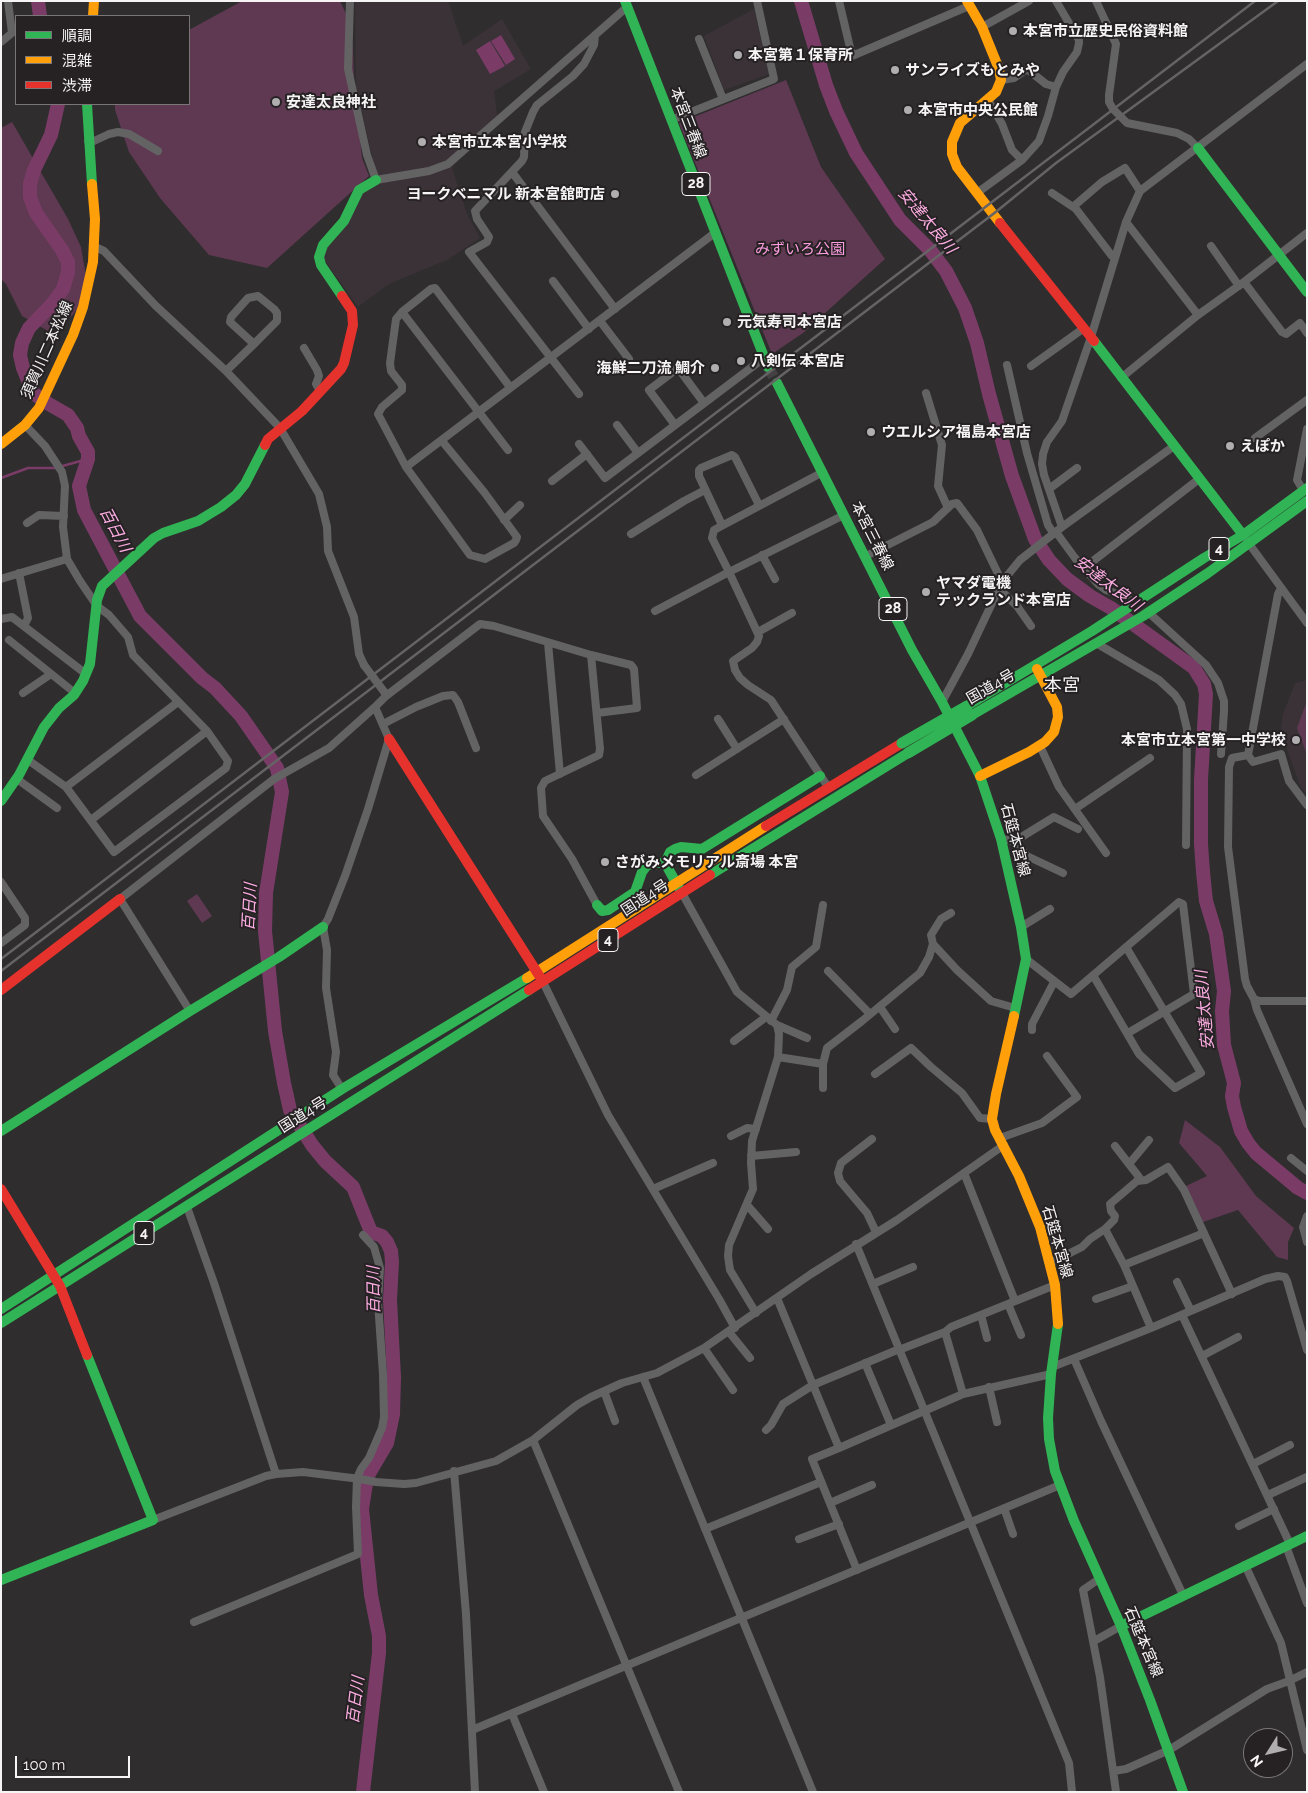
<!DOCTYPE html>
<meta charset="utf-8">
<style>
body{margin:0}
#map{position:relative;width:1308px;height:1793px;overflow:hidden;background:#2f2d2e;font-family:Raleway,"Noto Sans JP",sans-serif}
canvas{display:block}
.frame{position:absolute;inset:0;border:2px solid #f7f4f6;pointer-events:none}
.legend{position:absolute;left:15px;top:15px;width:175px;height:90px;box-sizing:border-box;background:#262224;border:1px solid #7a7678;margin:0;padding:6px 9px;list-style:none;font-size:15px;color:#f7f4f6}
.legend li{display:flex;align-items:center;gap:10px;height:25px}
.legend b{width:25px;border:1px solid #7a7678}
.north{position:absolute;left:1243px;top:1728px;width:50px;height:50px;box-sizing:border-box;background:#262224;border:1px solid #7a7678;border-radius:50%;rotate:234deg;font-size:14px;font-weight:700;line-height:20px;text-align:center;color:#f7f4f6}
.north::after{content:'';display:block;margin:auto;width:18px;height:22px;background:#b1aeb0;clip-path:polygon(50% 0,100% 100%,50% 72%,0 100%)}
.scale{position:absolute;left:15px;top:1756px;width:115px;height:22px;box-sizing:border-box;border:2px solid #f7f4f6;border-top:0;padding-left:6px;font-size:15px;line-height:18px;white-space:nowrap;color:#f7f4f6;-webkit-text-stroke:4px #262224;paint-order:stroke}
</style>
<div id="map">
<canvas width="1308" height="1793"></canvas>
<div class="frame"></div>
<ul class="legend">
<li><b style="height:6px;background:#30b455"></b>順調</li>
<li><b style="height:6px;background:#ff9f0a"></b>混雑</li>
<li><b style="height:6px;background:#e5322d"></b>渋滞</li>
</ul>
<div class="north">N</div>
<div class="scale">100 m</div>
</div>
<script>
const ctx = document.querySelector('canvas').getContext('2d');
ctx.lineJoin = 'round';
function fill(path, color) { ctx.fillStyle = color; ctx.fill(path, 'evenodd'); }
const shape = rows => new Path2D(rows.map(r => 'M' + r).join(''));
function strokePath(path, color, width, dash) { ctx.strokeStyle = color; ctx.lineWidth = width; ctx.lineCap = dash ? 'butt' : 'round'; ctx.setLineDash(dash || []); ctx.stroke(path); }
function write(font, color, halo, rows, align = 'center') {
  ctx.font = font + ' Raleway,"Noto Sans JP",sans-serif'; ctx.lineWidth = 4; ctx.setLineDash([]); ctx.textBaseline = 'middle'; ctx.strokeStyle = halo; ctx.fillStyle = color; for (const [text, x, y, turn = 0] of rows) {
    ctx.save(); ctx.translate(x, y); ctx.rotate((+turn || 0) * Math.PI / 180); ctx.textAlign = isNaN(turn) ? turn : align; if (halo) ctx.strokeText(text, 0, 0); ctx.fillText(text, 0, 0); ctx.restore();
  }
}
fill(shape([
 [355,1,448,1,463,46,502,19,531,69,494,91,497,115,452,168,467,214,480,238,449,259,389,284,358,307,325,261,323,256,325,249,339,235,346,223,360,195,371,186,377,186,376,173,356,86],
 [754,9,769,74,724,90,704,36],
 [1307,680,1307,794,1301,788,1288,752,1281,728,1283,714,1295,683]
]), '#3b3238');
fill(shape([
 [242,1,340,1,347,16,353,48,354,84,362,158,369,176,267,268,209,255,160,198,129,152,115,110,115,104,189,104,189,30],
 [786,80,821,167,885,259,803,333,772,354,679,123],
 [12,122,68,219,81,247,89,293,72,316,48,331,22,316,6,284,1,279,1,128],
 [1307,701,1307,755,1297,728],
 [197,894,212,916,202,923,187,901],
 [1185,1120,1220,1147,1256,1196,1294,1228,1288,1242,1288,1260,1277,1257,1238,1210,1203,1222,1186,1186,1207,1176,1179,1143]
]), '#5f3952');
fill(shape([
 [501,35,515,59,506,65,491,41],
 [490,41,505,66,490,74,476,50]
]), '#7a3c67');
strokePath(shape([
 [1,478,28,468,55,468,88,459]
]), '#7a3c67', 2.5);
strokePath(shape([
 [38,1,40,16],
 [801,1,826,85,836,111,856,153,900,220,930,250,946,271,965,308,977,343,989,394,1012,476,1035,539,1049,560,1067,579,1090,596,1111,608,1186,662,1194,668,1204,684,1206,694,1201,780,1201,844,1203,872,1206,901,1216,934,1224,991,1222,1011,1224,1045,1234,1083,1232,1096,1234,1107,1241,1131,1248,1143,1256,1153,1298,1188,1307,1193],
 [58,104,51,135,34,170,30,184,30,197,36,213,62,250,68,262,68,272,63,289,53,303,29,328,22,343,20,355,23,368,33,393,47,403,68,415,77,428,79,436,88,452,88,459,79,486,84,510,140,616,202,678,215,688,241,716,277,768,282,792,266,893,265,931,275,1031,284,1083,290,1110,312,1145,325,1161,353,1187,371,1232,382,1236,387,1242,391,1251,392,1262,390,1300,394,1377,393,1414,387,1443,367,1477,362,1509,371,1595,379,1636,379,1653,363,1792]
]), '#7a3c67', 14);
strokePath(shape([
 [768,367,777,383]
]), '#434142', 11, [11, 5.5]);
strokePath(shape([
 [350,1,348,69,367,155,376,180,429,171,448,164,627,7],
 [839,1,852,56,969,6],
 [1056,1,1079,40,1079,43,1077,52,1063,72,1056,87],
 [1096,1,1116,44,1109,95,1109,102,1113,109,1127,123,1177,133,1189,139,1198,148],
 [982,27,1029,1],
 [699,39,723,99],
 [1,42,12,33,8,1],
 [988,100,1002,124,1012,150,1022,160],
 [671,120,774,79,757,1],
 [88,141,94,141,109,134,118,132,129,134,158,151],
 [512,172,615,309],
 [977,193,1022,160,1039,141,1048,116,1056,87,1046,84,1027,69,1014,78,1001,80],
 [1052,193,1076,209,1112,256,1115,258],
 [1074,206,1102,182,1125,168,1140,191],
 [1126,222,1198,315],
 [93,246,104,251,156,306,226,371,280,428,319,494,327,527,328,551,354,617,359,654,364,665],
 [1211,246,1239,286],
 [553,281,589,329],
 [1244,282,1282,332,1286,334,1300,323,1307,333],
 [402,312,396,319,390,363,391,371,402,385,402,390,382,407,378,414,406,467],
 [600,321,629,359],
 [304,348,317,370,319,376,316,384,320,391],
 [1007,365,1027,453,1048,525,1054,534],
 [1031,366,1084,328],
 [226,371,254,344,277,321,277,313,274,309,258,296,248,298,231,317,230,322,254,344],
 [1121,378,1198,315,1244,282,1307,233],
 [926,393,942,445,938,486,948,508],
 [579,394,469,252,487,242,489,237,477,219,475,211,522,161,524,157,525,132,533,112,537,105,573,76,584,64,594,45,595,35],
 [25,425,45,446,62,472,65,486,63,527,67,559,80,581,97,606,109,615,128,637,133,655,207,731,228,761,226,768,114,852,66,787,28,760],
 [617,425,638,453],
 [675,425,649,390,678,368,704,403],
 [1255,438,1307,400],
 [442,441,484,492,517,537,516,540,514,543,485,559,470,555,406,467,716,232],
 [579,444,605,478,764,358],
 [508,450,402,312,431,289,435,288,510,387],
 [552,481,587,454],
 [1049,489,1077,468],
 [1303,490,1297,480,1307,429],
 [504,520,520,505],
 [27,523,39,515,64,516],
 [722,525,699,476,699,470,701,468,732,455,735,457,759,505],
 [1062,527,1044,475,1042,464,1043,454,1047,442,1062,421,1091,337,1126,222,1140,191,1307,64],
 [1056,532,1075,558,1098,584,1106,590,1126,597,1136,603],
 [631,534,684,501,705,490],
 [1247,541,1307,623],
 [762,555,775,579],
 [866,556,933,522,952,504,957,503,977,530,1002,582],
 [1093,561,1199,479],
 [19,573,28,618,24,626],
 [1,579,67,559],
 [1281,588,1278,594,1248,755,1232,758,1229,767,1228,847,1245,979,1247,986,1254,999,1259,1001,1307,1001],
 [999,589,1017,606,1031,626],
 [655,611,729,572,712,538,714,530,823,472],
 [1148,612,1206,665,1218,683,1224,701,1224,711,1221,754],
 [1,619,12,617,86,674],
 [758,632,792,613],
 [9,640,75,693],
 [548,643,560,774],
 [1096,643,1159,680,1175,695,1181,704,1187,729,1186,845],
 [591,655,631,665,634,669,637,708,597,713],
 [23,693,51,674],
 [386,696,480,624,494,626,591,655,600,749,599,755,545,781,541,788,543,816,572,859,597,905],
 [942,702,968,654,1002,582,1020,560,1062,527,1174,446],
 [718,719,737,749],
 [383,724,416,707,443,696,453,695,458,702,476,748],
 [1040,746,1059,787,1106,853],
 [1248,755,1253,762,1281,754,1289,781,1307,805],
 [696,775,784,719],
 [17,779,57,808],
 [66,787,178,702],
 [828,787,771,700,748,685,740,678,735,670,733,661,752,648,757,642,759,636,729,572,844,515],
 [1075,809,1150,758],
 [91,820,207,731],
 [1001,839,1015,841,1027,856,1063,873],
 [1015,841,1054,817,1078,829],
 [1,882,25,918,25,925,1,943],
 [682,893,737,992,777,1025,779,1034,778,1057,752,1141,751,1163,753,1189,729,1245,728,1256,730,1270,756,1313],
 [1021,927,1050,909],
 [933,944,931,935,941,919,951,913],
 [1026,959,1071,994,1179,902,1183,904,1194,994,1128,1033],
 [828,971,870,1014],
 [1093,975,1139,1054,1175,1088,1201,1073,1126,947],
 [543,982,608,1115,719,1299,735,1328],
 [1254,999,1257,1010,1307,1124],
 [880,1007,895,1029],
 [190,1011,120,899,274,779,329,748,375,707],
 [771,1021,787,990,792,967,816,947,823,905],
 [777,1025,807,1038],
 [1032,1030,1032,1024,1054,982],
 [734,1041,766,1017],
 [778,1057,823,1064,827,1048,862,1021,920,973,929,957,933,944,957,970,991,1001,1015,1008],
 [875,1074,911,1048,931,1067,962,1093,980,1118,992,1119],
 [823,1088,823,1064],
 [342,1089,333,1075,336,1052,326,988,327,950,323,927,328,919,345,876,368,809,389,739,375,707,386,696,385,693],
 [731,1136,747,1128,756,1129],
 [1000,1138,1042,1123,1077,1097,1047,1056],
 [872,1139,841,1163,838,1173,840,1181,867,1213,876,1232],
 [751,1156,796,1152],
 [1291,1158,1307,1171],
 [1129,1164,1149,1140],
 [964,1173,1015,1301],
 [1137,1181,1146,1180,1168,1167,1184,1190,1232,1294],
 [653,1189,713,1163],
 [747,1205,768,1229],
 [187,1207,214,1283,276,1474],
 [1307,1216,1303,1227,1307,1242],
 [1105,1229,1114,1220,1115,1216,1111,1211,1110,1204,1137,1181,1139,1177,1115,1146],
 [856,1244,1069,1763,1072,1792],
 [1050,1263,1082,1247,1090,1239,1105,1229,1124,1265,1151,1328],
 [1124,1265,1204,1233],
 [1177,1282,1191,1311],
 [873,1284,913,1267],
 [777,1298,839,1448,812,1459,857,1570],
 [1096,1299,1133,1286],
 [1008,1304,1021,1335],
 [981,1315,987,1338],
 [1182,1315,1290,1544],
 [729,1332,750,1358],
 [704,1348,733,1390],
 [1202,1356,1238,1337],
 [1074,1359,1101,1421,1183,1595],
 [865,1363,891,1425],
 [1052,1367,1151,1328,1265,1279,1278,1276,1285,1277,1287,1281,1307,1350],
 [643,1377,813,1792],
 [989,1387,997,1422],
 [604,1391,615,1421],
 [963,1394,945,1332,951,1327,1055,1285],
 [766,1430,771,1425,783,1404,813,1385,897,1350,904,1348,945,1332],
 [533,1440,679,1792],
 [839,1448,963,1394,1051,1374],
 [1253,1464,1290,1445],
 [454,1471,466,1614,475,1792],
 [1268,1495,1307,1477],
 [830,1503,872,1485],
 [1004,1508,1013,1534],
 [153,1520,266,1476,276,1474,303,1472,360,1479,376,1482,404,1484,416,1483,496,1461,533,1440,577,1405,591,1397,622,1383,657,1373,704,1348,811,1274,897,1220,1004,1145],
 [1239,1526,1274,1509],
 [705,1529,821,1482],
 [799,1539,839,1524],
 [1286,1546,1307,1603],
 [1245,1565,1281,1643,1307,1750],
 [1099,1579,1083,1590,1100,1677,1116,1792],
 [194,1622,358,1554,356,1507,357,1478,361,1469,369,1458,382,1428,384,1417,383,1374,378,1302,380,1268,374,1247,363,1235],
 [1094,1641,1121,1626],
 [512,1714,544,1792],
 [472,1730,1060,1485],
 [1114,1771,1126,1769,1169,1750,1267,1689,1289,1681,1307,1672]
]), '#646364', 8);
strokePath(shape([
 [625,1,768,367],
 [87,104,92,184],
 [1198,148,1307,292],
 [342,296,321,265,319,257,323,245,344,221,359,190,376,180],
 [1094,341,1243,535],
 [777,383,912,650,942,702],
 [942,702,980,776,1001,839,1021,927,1026,959,1014,1016],
 [967,706,1092,631,1204,558,1243,535,1307,488],
 [972,715,1143,616,1208,573,1307,501],
 [1,801,19,775,44,727,59,708,74,695,83,681,90,664,97,600,102,586,154,538,163,533,198,521,221,507,236,495,245,484,265,445],
 [665,863,670,852,675,849,681,847,702,849,820,776],
 [710,875,908,753],
 [597,905,602,911,608,910,635,892,642,872,647,865,656,863,665,863,679,888],
 [1,1131,190,1011,279,957,323,927],
 [1,1309,342,1089,527,978],
 [1,1323,529,990],
 [1058,1324,1051,1374,1048,1418,1049,1439,1055,1471,1074,1521,1121,1626,1150,1700,1183,1792],
 [1,1580,153,1520,87,1355],
 [1121,1626,1307,1536]
]), '#30b455', 10);
strokePath(shape([
 [967,1,982,27,999,69,1001,80,996,92,960,123,952,142,952,154,957,167,1000,223],
 [93,16,94,1],
 [1,444,25,425,39,408,73,335,83,307,93,262,95,219,92,184],
 [980,776,1029,752,1045,742,1054,732,1058,717,1057,707,1037,669],
 [527,978,766,826],
 [1014,1016,996,1094,992,1119,995,1130,1019,1176,1040,1227,1055,1285,1058,1324]
]), '#ff9f0a', 10);
strokePath(shape([
 [1000,223,1094,341],
 [265,445,268,439,302,411,341,369,344,363,353,325,352,311,342,296],
 [389,739,540,977],
 [766,826,902,743],
 [1,990,120,899],
 [529,990,710,875],
 [1,1189,60,1286,87,1355]
]), '#e5322d', 10);
strokePath(shape([
 [1,959,1255,1],
 [1,971,782,375,997,211,1056,163,1278,1]
]), '#656364', 2.5);
strokePath(shape([
 [364,665,385,693]
]), '#646364', 8);
strokePath(shape([
 [902,743,967,706],
 [908,753,972,715]
]), '#30b455', 11);
for (const [x, y, r, color] of [
 [1013,31,5,"#b1aeb0"],
 [738,55,5,"#b1aeb0"],
 [895,70,5,"#b1aeb0"],
 [276,102,5,"#b1aeb0"],
 [908,110,5,"#b1aeb0"],
 [422,142,5,"#b1aeb0"],
 [615,194,5,"#b1aeb0"],
 [727,322,5,"#b1aeb0"],
 [741,361,5,"#b1aeb0"],
 [715,368,5,"#b1aeb0"],
 [871,432,5,"#b1aeb0"],
 [1230,446,5,"#b1aeb0"],
 [926,592,5,"#b1aeb0"],
 [1296,740,5,"#b1aeb0"],
 [605,862,5,"#b1aeb0"]
]) { const dot = new Path2D(); dot.arc(x, y, r, 0, 2 * Math.PI); ctx.fillStyle = color; ctx.fill(dot); strokePath(dot, '#262224', 2); }
for (const [x, y, w] of [
 [696,184,28],
 [1219,549,20],
 [893,609,28],
 [608,940,20],
 [144,1233,20]
]) { const box = new Path2D(); box.roundRect(x - w / 2, y - 11.5, w, 23, 4); ctx.fillStyle = '#262224'; ctx.fill(box); strokePath(box, '#f7f4f6', 1); }
write('bold 14px', '#f7f4f6', null, [
 ["28",696,184],
 ["4",1219,549],
 ["28",893,609],
 ["4",608,940],
 ["4",144,1233]
]);
write('bold 15px', '#f7f4f6', '#262224', [
 ["本宮市立歴史民俗資料館",1023,31],
 ["本宮第１保育所",748,55],
 ["サンライズもとみや",905,70],
 ["安達太良神社",286,102],
 ["本宮市中央公民館",918,110],
 ["本宮市立本宮小学校",432,142],
 ["ヨークベニマル 新本宮舘町店",605,194,"right"],
 ["元気寿司本宮店",737,322],
 ["八剣伝 本宮店",751,361],
 ["海鮮二刀流 鯛介",705,368,"right"],
 ["ウエルシア福島本宮店",881,432],
 ["えぽか",1240,446],
 ["ヤマダ電機",936,583],
 ["テックランド本宮店",936,600],
 ["本宮市立本宮第一中学校",1286,740,"right"],
 ["さがみメモリアル斎場 本宮",615,862]
], 'left');
write('15px', '#f7f4f6', '#262224', [
 ["本宮三春線",688,123,69],
 ["須賀川二本松線",47,350,-66],
 ["本宮三春線",872,536,63],
 ["国道4号",991,687,-30],
 ["石筵本宮線",1015,840,75],
 ["国道4号",645,898,-33],
 ["国道4号",303,1115,-32],
 ["石筵本宮線",1057,1242,74],
 ["石筵本宮線",1143,1642,67]
]);
write('15px', '#ff9ce0', '#262224', [
 ["みずいろ公園",800,249]
]);
write('italic 16px', '#fdade2', '#262224', [
 ["安達太良川",927,221,50],
 ["百日川",115,530,62],
 ["安達太良川",1108,584,37],
 ["百日川",250,907,-87],
 ["安達太良川",1205,1010,-95],
 ["百日川",374,1290,-91],
 ["百日川",356,1700,-83]
]);
write('18px', '#f7f4f6', '#262224', [
 ["本宮",1062,686]
]);
</script>
